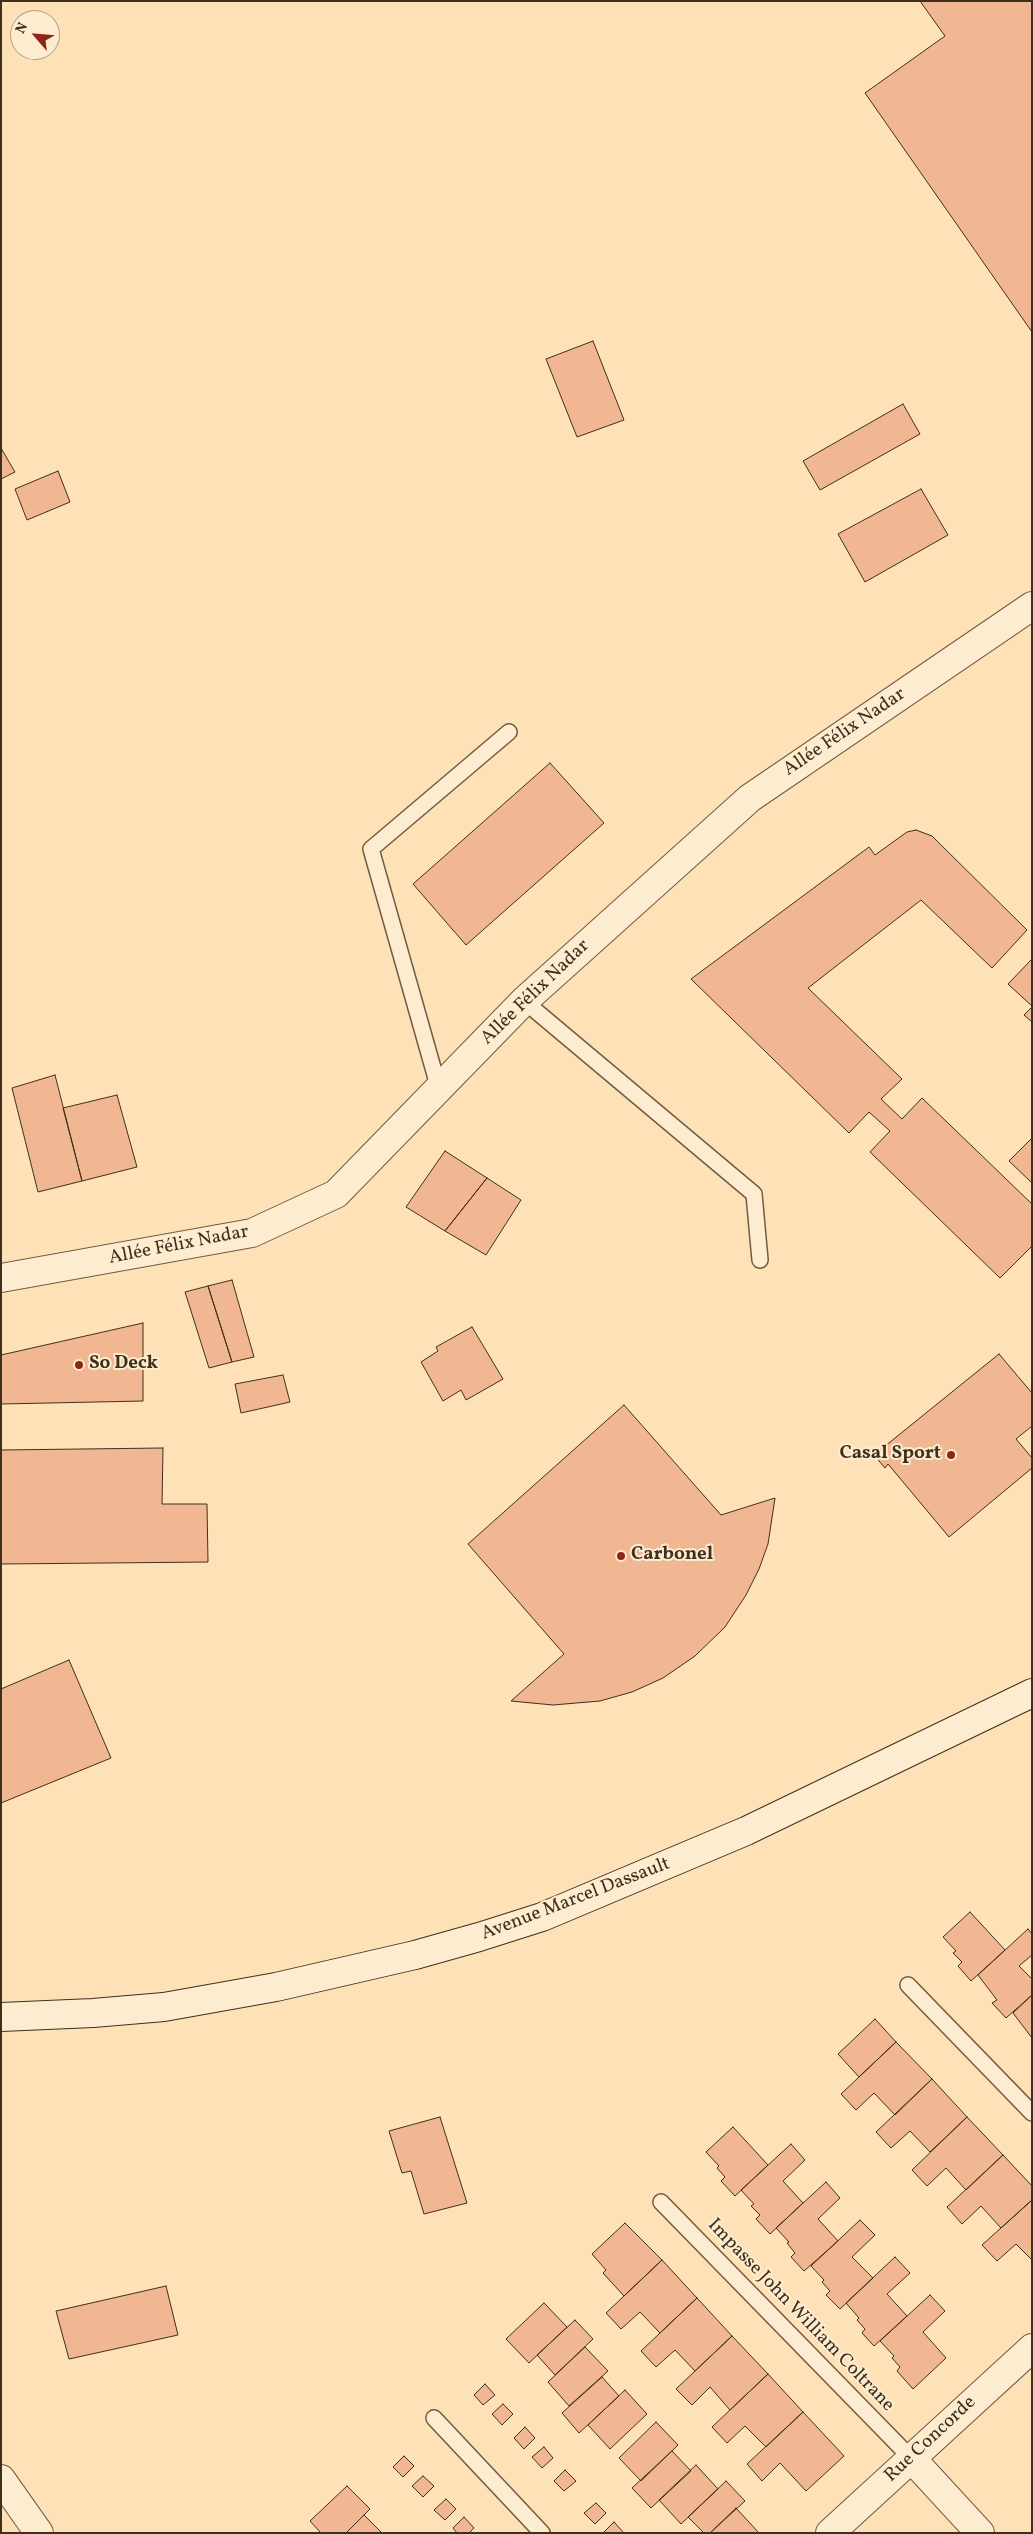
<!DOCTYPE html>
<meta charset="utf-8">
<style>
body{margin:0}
#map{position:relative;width:1033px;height:2534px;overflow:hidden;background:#fee1b6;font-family:Vollkorn,serif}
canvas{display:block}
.frame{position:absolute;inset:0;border:2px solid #3f301d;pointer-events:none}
.north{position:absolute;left:10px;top:10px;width:50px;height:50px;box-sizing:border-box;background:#feecd0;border:1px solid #b2a188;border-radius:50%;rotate:297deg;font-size:14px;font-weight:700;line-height:20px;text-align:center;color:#3f301d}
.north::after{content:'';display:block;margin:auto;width:18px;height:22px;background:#8f2418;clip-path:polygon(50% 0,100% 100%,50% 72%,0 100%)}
</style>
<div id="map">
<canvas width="1033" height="2534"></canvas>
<div class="frame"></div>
<div class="north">N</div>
</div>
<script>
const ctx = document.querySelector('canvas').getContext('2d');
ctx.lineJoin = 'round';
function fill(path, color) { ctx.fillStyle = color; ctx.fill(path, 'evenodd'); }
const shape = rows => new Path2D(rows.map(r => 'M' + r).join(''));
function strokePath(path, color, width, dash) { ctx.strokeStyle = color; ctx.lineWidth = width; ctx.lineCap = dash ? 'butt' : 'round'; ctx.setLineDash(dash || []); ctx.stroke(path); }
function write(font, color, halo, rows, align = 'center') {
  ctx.font = font + ' Vollkorn,serif'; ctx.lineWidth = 4; ctx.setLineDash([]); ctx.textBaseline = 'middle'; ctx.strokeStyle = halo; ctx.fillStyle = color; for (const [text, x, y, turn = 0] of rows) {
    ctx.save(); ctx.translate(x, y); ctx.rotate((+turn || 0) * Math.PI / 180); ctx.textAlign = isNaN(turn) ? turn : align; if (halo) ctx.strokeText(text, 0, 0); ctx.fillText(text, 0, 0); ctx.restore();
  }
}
const building = shape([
 [920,1,1032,1,1032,332,865,93,945,36,920,1],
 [593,341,624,420,577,437,546,359,593,341],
 [903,404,920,434,820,490,803,461,903,404],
 [1,448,15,472,1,479,1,448],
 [58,471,70,502,27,520,15,489,58,471],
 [921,489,948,535,865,582,838,534,921,489],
 [550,763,604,823,466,945,413,884,550,763],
 [916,830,932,836,1027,930,992,968,921,900,808,988,902,1079,881,1099,902,1119,922,1098,1032,1204,1032,1246,1000,1278,870,1152,890,1131,869,1112,849,1133,691,979,869,847,875,855,907,832,916,830],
 [1032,959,1032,1006,1008,984,1032,959],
 [1032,1007,1032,1022,1024,1015,1032,1007],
 [55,1075,82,1181,38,1192,12,1088,55,1075],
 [117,1095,137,1167,82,1181,63,1108,117,1095],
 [1032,1138,1032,1183,1009,1161,1032,1138],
 [445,1151,487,1178,445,1231,406,1207,445,1151],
 [487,1178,521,1200,486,1255,445,1231,487,1178],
 [232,1280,254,1357,232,1362,208,1286,232,1280],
 [208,1286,232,1362,209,1368,185,1292,208,1286],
 [143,1323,143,1401,1,1404,1,1355,143,1323],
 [472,1327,503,1379,466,1400,461,1390,443,1401,421,1362,438,1351,436,1347,472,1327],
 [999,1354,1032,1393,1032,1426,1016,1439,1032,1458,1032,1468,949,1537,888,1464,885,1468,874,1455,999,1354],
 [283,1375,290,1402,241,1413,235,1384,283,1375],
 [624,1405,721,1515,775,1498,768,1544,759,1569,746,1595,725,1627,695,1656,663,1678,632,1692,600,1701,553,1705,511,1701,564,1654,468,1544,624,1405],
 [163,1448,162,1504,207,1504,208,1562,1,1564,1,1450,163,1448],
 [69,1660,111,1758,1,1803,1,1689,69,1660],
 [970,1912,1005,1950,971,1981,958,1966,962,1962,953,1953,956,1951,943,1937,970,1912],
 [1028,1929,1032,1934,1032,1955,1019,1966,1032,1979,1032,1995,1006,2018,992,2003,997,2000,978,1975,1028,1929],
 [1032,1995,1032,2038,1013,2013,1032,1995],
 [875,2019,896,2042,859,2077,838,2054,875,2019],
 [896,2042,932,2079,895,2115,874,2093,856,2110,841,2094,896,2042],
 [932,2079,967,2117,930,2152,910,2131,891,2148,876,2132,932,2079],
 [440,2117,467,2203,424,2214,411,2171,402,2173,389,2131,440,2117],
 [967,2117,1003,2155,966,2190,946,2168,927,2186,912,2170,967,2117],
 [733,2127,768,2165,735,2196,721,2181,725,2177,717,2168,719,2166,706,2152,733,2127],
 [791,2144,805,2160,783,2181,803,2203,770,2234,756,2219,760,2215,751,2206,754,2204,741,2190,791,2144],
 [1003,2155,1032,2186,1032,2200,1001,2228,981,2206,962,2224,947,2207,1003,2155],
 [826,2182,840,2198,818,2219,838,2241,804,2271,791,2257,795,2253,787,2243,789,2242,776,2228,826,2182],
 [1032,2200,1032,2260,1016,2244,997,2261,982,2245,1032,2200],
 [860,2220,875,2235,852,2257,873,2278,840,2309,826,2295,830,2291,822,2282,824,2280,811,2266,860,2220],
 [625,2223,662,2260,624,2296,603,2273,606,2270,592,2254,625,2223],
 [895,2257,910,2273,887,2294,907,2316,874,2346,862,2333,865,2329,857,2320,859,2318,846,2303,895,2257],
 [662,2260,697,2298,660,2333,640,2312,621,2329,606,2313,662,2260],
 [166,2286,178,2335,69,2359,56,2311,166,2286],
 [930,2295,945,2311,923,2332,946,2358,913,2389,897,2371,900,2367,892,2358,894,2356,880,2341,930,2295],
 [697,2298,732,2336,695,2371,675,2350,656,2367,641,2351,697,2298],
 [544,2303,567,2327,529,2363,506,2339,544,2303],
 [575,2320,593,2339,555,2375,537,2355,575,2320],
 [732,2336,768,2374,730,2410,710,2387,692,2405,676,2389,732,2336],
 [585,2347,608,2371,569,2406,548,2382,585,2347],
 [768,2374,803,2412,766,2447,745,2426,727,2443,712,2427,768,2374],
 [602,2377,619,2396,579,2433,562,2413,602,2377],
 [485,2384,495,2395,483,2405,474,2395,485,2384],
 [625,2390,647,2414,610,2449,588,2425,625,2390],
 [503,2404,513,2414,502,2425,492,2414,503,2404],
 [803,2412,844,2456,806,2491,780,2463,762,2481,747,2464,803,2412],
 [656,2422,678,2445,641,2481,619,2458,656,2422],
 [525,2427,535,2438,524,2449,514,2438,525,2427],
 [544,2447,553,2458,542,2468,532,2457,544,2447],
 [672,2451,691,2471,651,2508,632,2488,672,2451],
 [404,2456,414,2466,403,2477,393,2467,404,2456],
 [696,2465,718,2489,681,2524,659,2500,696,2465],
 [565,2470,576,2481,564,2491,554,2481,565,2470],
 [423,2476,434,2486,423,2497,412,2486,423,2476],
 [726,2481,745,2501,710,2533,704,2533,688,2517,726,2481],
 [347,2486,370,2509,346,2533,321,2533,310,2521,347,2486],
 [446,2499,456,2509,445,2520,434,2510,446,2499],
 [596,2503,606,2513,595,2524,584,2513,596,2503],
 [736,2508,759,2533,710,2533,736,2508],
 [364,2515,382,2533,346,2533,364,2515],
 [464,2517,474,2528,469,2533,457,2533,453,2528,464,2517],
 [614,2522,624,2533,603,2533,614,2522]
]);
fill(building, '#f1b792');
strokePath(building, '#3f301d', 1);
const service = shape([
 [524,1001,754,1194,760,1260],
 [439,1089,371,849,509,732],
 [908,1985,1032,2113],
 [661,2202,911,2458],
 [434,2418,542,2533]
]);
const minor = shape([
 [1,1278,252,1233,336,1194,524,1001,750,798,1032,606],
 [911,2458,980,2533],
 [1,2479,39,2533],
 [830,2533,1032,2348]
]);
const secondary = shape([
 [1,2017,93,2013,164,2007,276,1987,415,1955,479,1937,542,1917,746,1831,1032,1693]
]);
strokePath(service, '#6f5c43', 18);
strokePath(minor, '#6f5c43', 30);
strokePath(secondary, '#3f301d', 30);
strokePath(service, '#feecd0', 15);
strokePath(minor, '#feecd0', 28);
strokePath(secondary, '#feecd0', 28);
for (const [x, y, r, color] of [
 [79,1365,5,"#8f2418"],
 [951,1455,5,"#8f2418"],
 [621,1556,5,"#8f2418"]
]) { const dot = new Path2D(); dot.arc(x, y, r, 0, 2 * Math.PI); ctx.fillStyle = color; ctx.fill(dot); strokePath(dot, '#feecd0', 2); }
write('19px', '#3f301d', '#feecd0', [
 ["Allée Félix Nadar",845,733,-34],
 ["Allée Félix Nadar",536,993,-44],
 ["Allée Félix Nadar",179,1246,-11],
 ["Avenue Marcel Dassault",576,1900,-21],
 ["Impasse John William Coltrane",800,2316,46],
 ["Rue Concorde",931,2440,-43]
]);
write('bold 19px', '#3f301d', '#feecd0', [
 ["So Deck",89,1365],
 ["Casal Sport",941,1455,"right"],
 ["Carbonel",631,1556]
], 'left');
</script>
